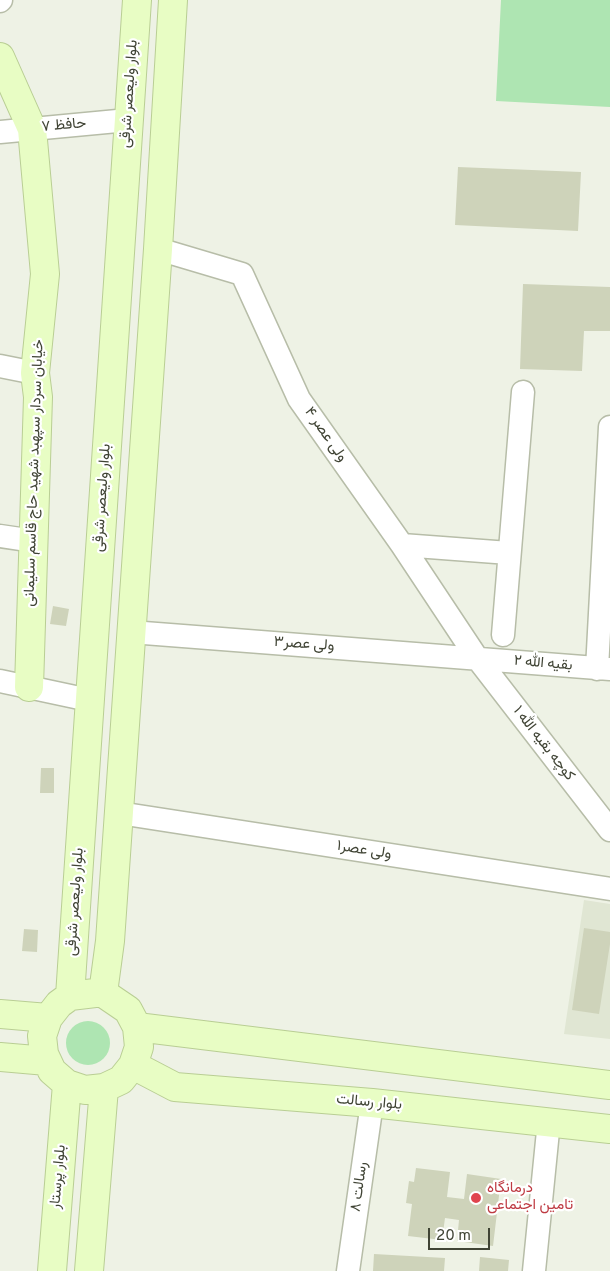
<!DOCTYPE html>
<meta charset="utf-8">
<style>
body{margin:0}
#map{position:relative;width:610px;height:1271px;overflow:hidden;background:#eef2e5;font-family:Overpass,sans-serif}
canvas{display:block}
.scale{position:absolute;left:428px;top:1228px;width:62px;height:22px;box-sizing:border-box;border:2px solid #404435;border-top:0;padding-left:6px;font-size:15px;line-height:18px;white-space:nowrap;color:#404435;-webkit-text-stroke:4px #fff;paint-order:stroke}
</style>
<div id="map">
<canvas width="610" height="1271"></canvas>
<div class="scale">20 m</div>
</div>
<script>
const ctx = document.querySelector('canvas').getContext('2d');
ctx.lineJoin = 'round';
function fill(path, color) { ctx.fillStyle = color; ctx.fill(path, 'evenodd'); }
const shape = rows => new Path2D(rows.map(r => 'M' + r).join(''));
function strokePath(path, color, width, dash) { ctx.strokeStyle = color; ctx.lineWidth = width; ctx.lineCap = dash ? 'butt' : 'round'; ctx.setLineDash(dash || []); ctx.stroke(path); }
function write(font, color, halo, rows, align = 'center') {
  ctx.font = font + ' Overpass,Vazirmatn,sans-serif'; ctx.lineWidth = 4.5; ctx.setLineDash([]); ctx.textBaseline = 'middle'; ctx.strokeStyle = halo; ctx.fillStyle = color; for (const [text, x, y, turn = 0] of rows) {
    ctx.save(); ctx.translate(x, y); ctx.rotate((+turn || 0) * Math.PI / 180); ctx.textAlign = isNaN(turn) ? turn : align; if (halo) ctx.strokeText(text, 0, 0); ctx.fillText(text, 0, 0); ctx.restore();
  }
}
fill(shape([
 [584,900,610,904,610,1039,564,1034]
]), '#e0e6d3');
fill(shape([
 [501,0,610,0,610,107,496,101],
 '66 1043a22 22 0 1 1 44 0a22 22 0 1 1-44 0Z'
]), '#aee5b2');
fill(shape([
 [458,167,581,172,578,231,455,225],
 [523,284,610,287,610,331,584,331,582,371,520,369],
 [53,606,69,609,66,626,50,624],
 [41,768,54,768,54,793,40,793],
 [584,928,610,932,610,944,599,1014,572,1010],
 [24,929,38,930,37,952,22,951],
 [416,1168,450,1172,447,1197,464,1199,467,1174,501,1179,493,1246,457,1241,459,1220,445,1218,442,1240,408,1236,412,1204,406,1203,409,1181,414,1182],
 [374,1254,445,1258,444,1271,373,1271],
 [480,1257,509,1260,508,1271,479,1271]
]), '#ced3ba');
const street = shape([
 [0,1,1,0],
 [0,132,128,120],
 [158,249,242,274,299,399,402,545,477,658,610,830],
 [0,366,35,373],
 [0,536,34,541],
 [402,545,509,553],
 [131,632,610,669],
 [503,635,523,392],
 [597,669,610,427],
 [0,681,89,700],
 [119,813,610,889],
 [348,1271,372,1103],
 [534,1271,549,1121]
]);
const secondary = shape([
 [0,57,32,129,45,274,35,373,38,397,29,687],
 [95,993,103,993,128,1010,137,1027,139,1047,133,1065,121,1080,104,1088,85,1090,67,1084,52,1071,44,1054,42,1036,48,1018,59,1004,70,996,95,993],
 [103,993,110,941,158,249,173,0],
 [70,996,137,0],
 [0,1014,48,1018],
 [137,1027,610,1085],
 [0,1057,47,1061],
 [133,1065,175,1087,372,1103,610,1129],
 [52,1271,67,1084],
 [89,1271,104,1088]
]);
strokePath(street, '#b7bda8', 25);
strokePath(secondary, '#b9ce94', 30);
strokePath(street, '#fff', 22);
strokePath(secondary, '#e8fdc4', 28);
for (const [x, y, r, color] of [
 [476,1198,6,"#e0444e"]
]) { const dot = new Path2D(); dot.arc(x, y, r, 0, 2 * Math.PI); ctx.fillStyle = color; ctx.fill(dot); strokePath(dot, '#fff', 2); }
write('15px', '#404435', '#fff', [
 ["بلوار ولیعصر شرقی",130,94,-86],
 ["حافظ ۷",64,126,-5],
 ["ولی عصر ۴",325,435,55],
 ["خیابان سردار سپهبد شهید حاج قاسم سلیمانی",35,473,-88],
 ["بلوار ولیعصر شرقی",103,498,-86],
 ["ولی عصر۳",304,645,4],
 ["بقیه الله ۲",543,664,5],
 ["کوچه بقیه الله ۱",543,744,52],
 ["ولی عصر۱",364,851,9],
 ["بلوار ولیعصر شرقی",76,902,-86],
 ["بلوار رسالت",369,1103,5],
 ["بلوار پرستار",59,1177,-85],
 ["رسالت ۸",360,1187,-82]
]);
write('15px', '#be3a42', '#fff', [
 ["درمانگاه",487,1189],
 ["تامین اجتماعی",487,1206]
], 'left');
</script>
